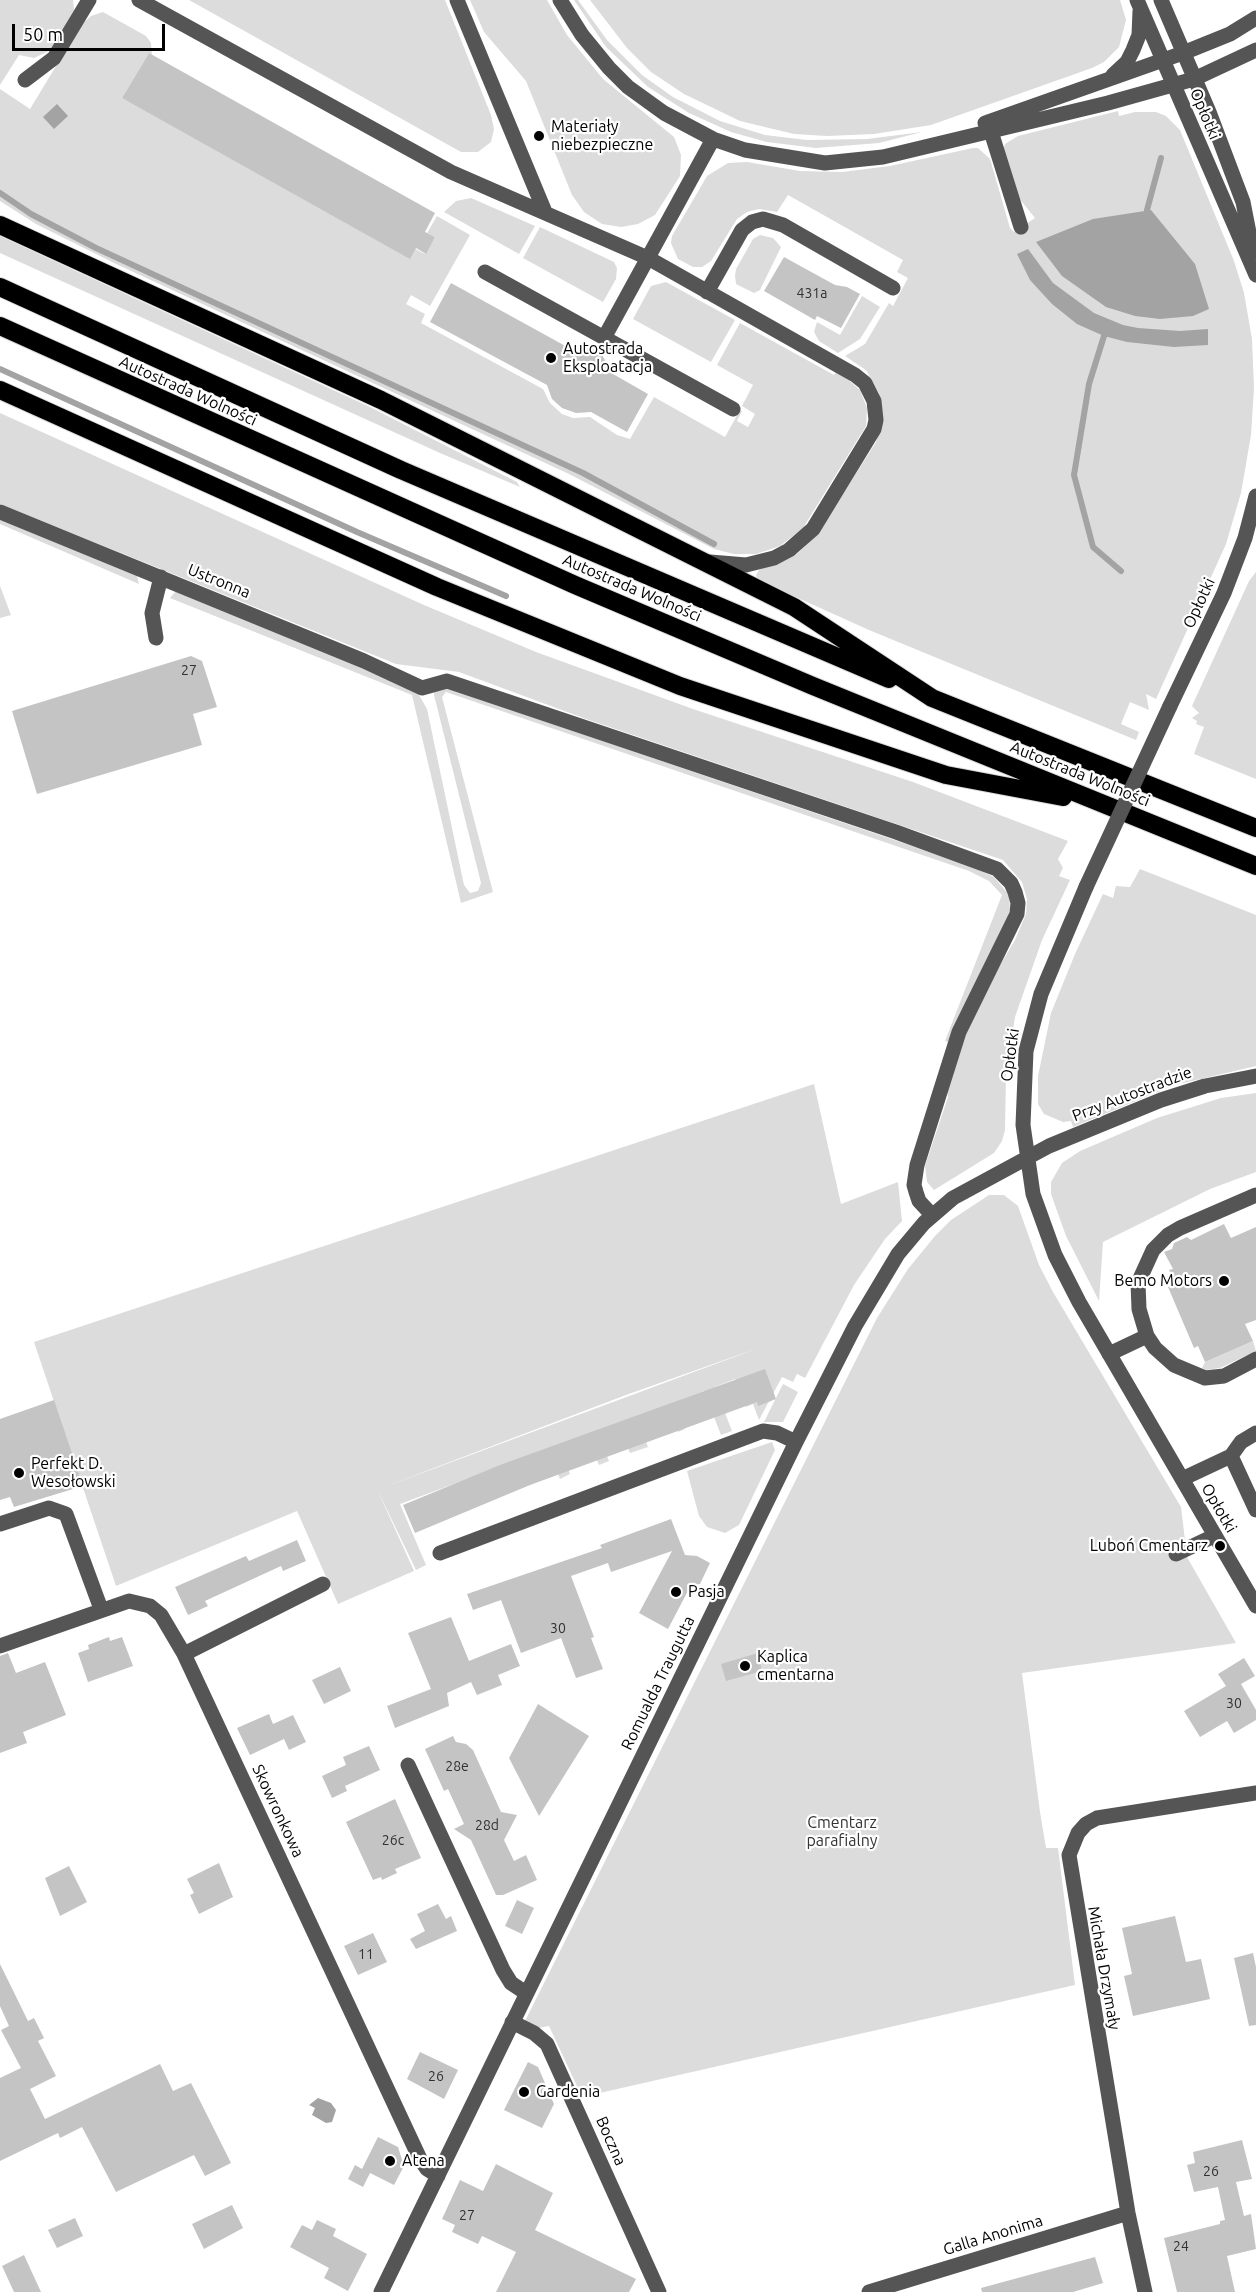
<!DOCTYPE html>
<meta charset="utf-8">
<style>
body{margin:0}
#map{position:relative;width:1256px;height:2292px;overflow:hidden;background:#fff;font-family:Ubuntu,sans-serif}
canvas{display:block}
.scale{position:absolute;left:12px;top:24px;width:153px;height:27px;box-sizing:border-box;border:3px solid #000;border-top:0;padding-left:8px;font-size:18px;line-height:21px;white-space:nowrap;color:#000;-webkit-text-stroke:4px #fff;paint-order:stroke}
</style>
<div id="map">
<canvas width="1256" height="2292"></canvas>
<div class="scale">50 m</div>
</div>
<script>
const ctx = document.querySelector('canvas').getContext('2d');
ctx.lineJoin = 'round';
function fill(path, color) { ctx.fillStyle = color; ctx.fill(path, 'evenodd'); }
const shape = rows => new Path2D(rows.map(r => 'M' + r).join(''));
function strokePath(path, color, width, dash) { ctx.strokeStyle = color; ctx.lineWidth = width; ctx.lineCap = dash ? 'butt' : 'round'; ctx.setLineDash(dash || []); ctx.stroke(path); }
function write(font, color, halo, rows, align = 'center') {
  ctx.font = font + ' Ubuntu,sans-serif'; ctx.lineWidth = 4.5; ctx.setLineDash([]); ctx.textBaseline = 'middle'; ctx.strokeStyle = halo; ctx.fillStyle = color; for (const [text, x, y, turn = 0] of rows) {
    ctx.save(); ctx.translate(x, y); ctx.rotate((+turn || 0) * Math.PI / 180); ctx.textAlign = isNaN(turn) ? turn : align; if (halo) ctx.strokeText(text, 0, 0); ctx.fillText(text, 0, 0); ctx.restore();
  }
}
fill(shape([
 [0,0,73,0,74,10,51,50,34,58,19,55,0,85],
 [189,0,445,0,491,115,494,129,491,142,478,152,461,152],
 [470,0,547,0,567,35,603,79,674,137,681,155,680,176,655,215,638,224,621,227,602,224,584,212,572,195,526,81,484,32],
 [574,0,578,0,607,40,642,75,673,97,720,121,765,135,807,140,867,139,922,132,879,143,816,148,767,142,731,132,689,113,648,87,606,47],
 [590,0,1120,0,1126,20,1119,47,1104,62,1092,68,931,125,874,134,827,136,794,134,740,121,684,94,651,72,627,48],
 [103,12,146,36,151,43,152,55,149,53,122,98,425,254,435,237,427,233,437,216,470,235,430,306,411,295,406,304,425,314,421,323,543,389,550,403,562,414,573,418,590,417,617,435,630,439,654,397,725,437,740,410,742,411,737,421,748,427,755,414,742,406,753,385,717,365,740,323,834,375,837,370,860,390,867,408,866,426,803,528,780,546,756,554,734,554,714,549,569,474,114,263,36,224,0,201,0,89,30,109,81,25,91,16],
 [1118,111,1119,116,1135,112,1156,112,1166,116,1180,130,1234,261,1244,293,1252,339,1254,388,1251,435,1241,493,1226,544,1156,699,1146,694,1149,710,1130,702,1121,724,1139,732,1136,740,869,630,758,580,756,575,759,570,798,553,818,534,876,442,883,420,879,393,866,370,845,356,865,344,889,303,893,306,908,278,897,272,903,260,788,195,777,212,759,209,747,212,737,219,711,261,702,267,693,267,678,259,671,243,672,236,707,176,728,163,747,162,800,171,842,172,890,166,973,148,978,148,990,159,1010,228,1014,232,1035,218,1014,192,1003,152,1005,144,1018,136],
 [471,198,535,226,519,254,444,212,456,201],
 [540,227,614,262,617,268,616,279,603,302,523,258],
 [760,235,773,238,781,247,760,290,754,293,736,284,735,276,736,269,753,239],
 [0,236,370,407,517,482,520,487,440,453,0,253],
 [666,282,735,320,711,362,633,319,651,286],
 [862,296,880,307,860,339,838,353,819,341,814,332,817,322,840,335],
 [0,413,424,605,536,652,693,709,913,782,1068,841,1058,859,1063,868,1059,876,1070,880,1042,940,1015,1017,1006,1075,1005,1130,1002,1141,994,1153,934,1190,927,1182,925,1166,948,1097,946,1086,950,1072,983,994,1015,940,1026,914,1027,899,1022,882,1003,860,586,719,459,672,396,664,0,504],
 [0,520,137,576,139,584,0,524],
 [1256,572,1256,779,1194,754,1204,727,1196,724,1197,721,1192,718,1199,713,1192,706,1249,581],
 [0,586,11,615,0,618],
 [176,591,407,687,419,695,427,709,464,885,470,893,478,891,481,883,434,695,434,691,446,688,968,865,994,877,1009,895,1010,910,1003,932,948,1042,945,1041,1002,895,989,881,969,871,446,692,442,697,493,892,461,903,412,695,170,598],
 [1140,869,1256,915,1256,1066,1175,1085,1073,1127,1071,1121,1063,1122,1044,1114,1038,1104,1038,1076,1051,1013,1075,954,1103,894,1113,898,1116,886,1130,887],
 [814,1084,841,1204,898,1182,902,1221,885,1239,854,1285,805,1378,797,1374,793,1382,782,1377,759,1420,753,1404,746,1407,735,1379,715,1387,732,1431,721,1435,704,1391,675,1402,685,1429,678,1432,667,1405,636,1416,648,1447,630,1453,617,1423,597,1431,609,1461,599,1465,586,1435,559,1445,570,1474,560,1479,548,1449,400,1504,426,1565,416,1570,377,1489,414,1571,338,1604,297,1511,116,1586,34,1342],
 [761,1347,379,1489,626,1395],
 [1256,1093,1256,1172,1210,1189,1103,1242,1099,1301,1066,1236,1051,1194,1051,1182,1062,1163,1080,1151,1157,1118,1221,1098],
 [989,1195,1004,1195,1018,1206,1039,1265,1053,1292,1181,1507,1187,1557,1236,1643,1022,1673,1040,1812,1046,1848,1058,1848,1075,1985,582,2097,549,2026,538,2028,525,2021,877,1318,908,1269,935,1236,951,1220],
 [1253,1341,1256,1351,1220,1368,1206,1370,1202,1368,1205,1362],
 [783,1384,798,1392,783,1422,764,1422],
 [772,1442,775,1450,739,1525,725,1533,707,1527,699,1516,687,1471]
]), '#dcdcdc');
fill(shape([
 [57,104,68,116,54,129,43,117],
 [1151,210,1195,264,1209,309,1193,316,1160,319,1135,316,1106,307,1062,276,1036,242,1093,219],
 [1028,249,1053,283,1094,313,1123,325,1138,328,1180,331,1208,329,1208,345,1174,347,1127,342,1104,336,1077,324,1052,304,1030,280,1017,254],
 [318,2098,331,2103,336,2110,332,2122,326,2123,312,2115,315,2108,309,2105]
]), '#a3a3a3');
strokePath(shape([
 [0,193,31,214,96,248,583,473,714,544],
 [1147,210,1161,158],
 [1104,336,1089,384,1074,475,1093,547,1121,571],
 [0,369,357,532,506,596]
]), '#a3a3a3', 6);
fill(shape([
 [149,53,435,213,425,232,435,237,426,254,416,248,410,259,122,98],
 [784,257,835,285,847,287,860,294,841,328,817,316,815,320,764,291],
 [451,283,569,348,589,347,602,355,613,374,648,394,627,432,591,412,576,413,562,408,552,399,547,385,430,322],
 [191,656,202,661,217,707,193,714,202,745,37,794,12,711],
 [1224,1224,1231,1238,1256,1227,1256,1320,1245,1324,1253,1341,1205,1362,1198,1346,1194,1348,1168,1287,1175,1284,1169,1270,1173,1269,1164,1252,1172,1249,1174,1243,1187,1237,1191,1240],
 [765,1369,776,1399,758,1406,757,1402,530,1485,415,1533,403,1505,500,1465],
 [54,1400,83,1486,14,1507,10,1497,0,1500,0,1419],
 [671,1519,685,1555,697,1556,710,1563,700,1584,691,1585,668,1629,639,1613,672,1551,611,1572,608,1563,571,1576,594,1637,591,1638,603,1669,576,1678,561,1638,521,1653,501,1600,473,1610,467,1594,602,1548,600,1545],
 [297,1540,306,1561,283,1571,281,1566,205,1601,208,1606,188,1615,175,1587,246,1556,249,1561],
 [451,1617,469,1661,511,1644,520,1666,498,1675,502,1685,477,1695,471,1682,447,1693,449,1706,395,1728,387,1706,431,1689,408,1633],
 [109,1637,110,1641,122,1637,133,1666,88,1682,78,1653,89,1649,88,1645],
 [8,1653,16,1673,45,1662,66,1715,23,1732,27,1743,0,1753,0,1656],
 [758,1653,762,1671,726,1681,721,1664],
 [1244,1658,1255,1676,1241,1684,1256,1710,1256,1720,1234,1733,1227,1721,1200,1737,1184,1711,1226,1686,1218,1674],
 [340,1667,351,1691,324,1704,312,1680],
 [538,1704,589,1736,539,1816,509,1758],
 [269,1714,273,1724,293,1715,306,1742,289,1750,284,1739,250,1755,237,1728],
 [453,1736,456,1742,466,1744,473,1750,501,1812,517,1815,504,1840,514,1861,526,1855,537,1880,503,1895,496,1895,471,1840,454,1829,464,1824,448,1789,444,1791,425,1749],
 [369,1746,380,1770,345,1786,347,1791,332,1798,322,1776,346,1765,343,1757],
 [395,1799,421,1858,395,1869,397,1873,382,1880,381,1877,373,1880,346,1822],
 [219,1863,233,1897,199,1914,190,1895,194,1893,187,1879],
 [69,1866,87,1902,60,1916,45,1878],
 [517,1900,534,1908,522,1934,505,1926],
 [438,1904,446,1919,451,1916,457,1931,416,1949,410,1939,425,1931,417,1914],
 [1175,1916,1186,1962,1201,1959,1210,1999,1133,2016,1124,1976,1132,1974,1122,1928],
 [373,1933,387,1962,358,1975,344,1946],
 [1253,1953,1256,1967,1256,2025,1249,2026,1234,1958],
 [0,1964,28,2021,34,2018,44,2038,38,2041,56,2076,30,2089,45,2119,160,2064,173,2091,191,2083,231,2163,205,2176,194,2155,116,2192,82,2127,60,2138,58,2133,0,2161,0,2078,21,2068,1,2030,9,2026,0,2006],
 [420,2052,458,2070,444,2099,407,2079],
 [528,2062,538,2067,554,2104,542,2128,504,2110],
 [378,2137,398,2147,404,2166,394,2185,370,2173,363,2187,348,2179,355,2165,362,2169],
 [1242,2140,1252,2179,1236,2182,1244,2216,1251,2214,1256,2249,1227,2256,1235,2292,1177,2292,1164,2238,1220,2224,1220,2221,1225,2220,1218,2187,1194,2192,1187,2165,1195,2163,1193,2152],
 [496,2164,553,2193,535,2230,636,2279,629,2292,496,2292,516,2252,482,2236,478,2244,452,2232,455,2225,442,2219,460,2180,483,2191],
 [232,2205,243,2228,204,2249,192,2224],
 [75,2218,83,2236,57,2248,48,2230],
 [317,2220,336,2229,333,2236,367,2254,348,2291,324,2278,329,2268,290,2247,302,2225,312,2230],
 [24,2255,41,2292,14,2292,2,2266],
 [1095,2257,1103,2283,1073,2292,982,2292,981,2288]
]), '#c4c4c4');
const highway = shape([
 [0,225,381,400,794,607,932,698,1256,828],
 [0,287,401,470,889,679],
 [0,326,575,585,813,686,1256,866],
 [0,390,437,587,680,686,946,775,1063,797]
]);
strokePath(highway, '#dbdbdb', 20);
strokePath(shape([
 [139,0,451,172,648,258,855,375,865,383,874,401,876,420,874,429,813,529,789,550,774,558,746,565,710,562],
 [457,0,545,212],
 [560,0,582,35,609,68,628,87,664,113,713,139,745,150,825,163,883,157,1108,103,1194,79,1256,50],
 [1137,0,1256,275],
 [1161,0,1209,112,1243,202,1253,253],
 [1113,75,1127,62,1133,50,1139,35,1140,11],
 [25,80,54,58,89,0],
 [988,122,1021,227],
 [985,123,1183,53,1230,34,1256,18],
 [485,272,733,409],
 [707,292,742,230,752,222,763,219,783,225,893,288],
 [604,338,713,139],
 [0,512,364,661,422,688,447,681,896,832,997,869,1011,883,1015,892,1018,903,1017,914,959,1032,917,1165,914,1185,916,1192,919,1201,932,1215],
 [156,638,152,613,161,577],
 [1170,706,1224,593,1245,538,1256,496],
 [1086,887,1041,994,1026,1051,1023,1125,1033,1194,1055,1255,1079,1302,1256,1606],
 [1147,1336,1139,1309,1138,1283,1153,1250,1168,1235,1180,1228,1256,1195],
 [1109,1354,1147,1336,1155,1348,1174,1365,1205,1378,1224,1376,1256,1359],
 [1231,1456,1241,1442,1256,1433],
 [1182,1479,1231,1456,1256,1510],
 [0,1524,49,1508,66,1514,101,1609],
 [440,1553,763,1431,777,1433,796,1442],
 [1176,1554,1214,1536],
 [0,1646,129,1601,150,1606,161,1615,184,1654,420,2159,427,2169,438,2176],
 [184,1654,323,1584],
 [408,1765,503,1970,511,1983,526,1993],
 [512,2022,534,2033,547,2044,659,2292],
 [381,2292,796,1442,855,1326,898,1254,924,1223,953,1198,1049,1146,1161,1100,1205,1086,1256,1076],
 [869,2292,1128,2213],
 [1145,2292,1128,2213,1069,1855,1078,1833,1086,1824,1097,1818,1256,1793]
]), '#555', 15);
strokePath(highway, '#000', 18);
strokePath(shape([
 [1086,887,1170,706]
]), '#555', 15);
for (const [x, y, r, color] of [
 [539,136,6,"#000"],
 [551,358,6,"#000"],
 [1224,1281,6,"#000"],
 [19,1473,6,"#000"],
 [1220,1546,6,"#000"],
 [676,1592,6,"#000"],
 [745,1666,6,"#000"],
 [524,2092,6,"#000"],
 [390,2161,6,"#000"]
]) { const dot = new Path2D(); dot.arc(x, y, r, 0, 2 * Math.PI); ctx.fillStyle = color; ctx.fill(dot); strokePath(dot, '#fff', 2); }
write('14px', '#313131', null, [
 ["431a",812,293],
 ["27",189,670],
 ["30",558,1628],
 ["30",1234,1703],
 ["28e",457,1766],
 ["28d",487,1825],
 ["26c",393,1840],
 ["11",366,1954],
 ["26",436,2076],
 ["26",1211,2171],
 ["27",467,2215],
 ["24",1181,2246]
]);
write('16px', '#000', '#fff', [
 ["Opłotki",1205,114,67],
 ["Autostrada Wolności",188,391,24],
 ["Ustronna",219,581,22],
 ["Autostrada Wolności",632,588,23],
 ["Opłotki",1199,603,-65],
 ["Autostrada Wolności",1080,774,22],
 ["Opłotki",1010,1055,-82],
 ["Przy Autostradzie",1132,1094,-21],
 ["Opłotki",1219,1508,60],
 ["Romualda Traugutta",658,1683,-64],
 ["Skowronkowa",278,1811,65],
 ["Michała Drzymały",1104,1968,80],
 ["Boczna",611,2141,66],
 ["Galla Anonima",993,2235,-17]
]);
write('16px', '#000', '#fff', [
 ["Materiały",551,127],
 ["niebezpieczne",551,145],
 ["Autostrada",563,349],
 ["Eksploatacja",563,367],
 ["Bemo Motors",1212,1281,"right"],
 ["Perfekt D.",31,1464],
 ["Wesołowski",31,1482],
 ["Luboń Cmentarz",1208,1546,"right"],
 ["Pasja",688,1592],
 ["Kaplica",757,1657],
 ["cmentarna",757,1675],
 ["Gardenia",536,2092],
 ["Atena",402,2161]
], 'left');
write('16px', '#333', '#fff', [
 ["Cmentarz",842,1823],
 ["parafialny",842,1841]
]);
</script>
